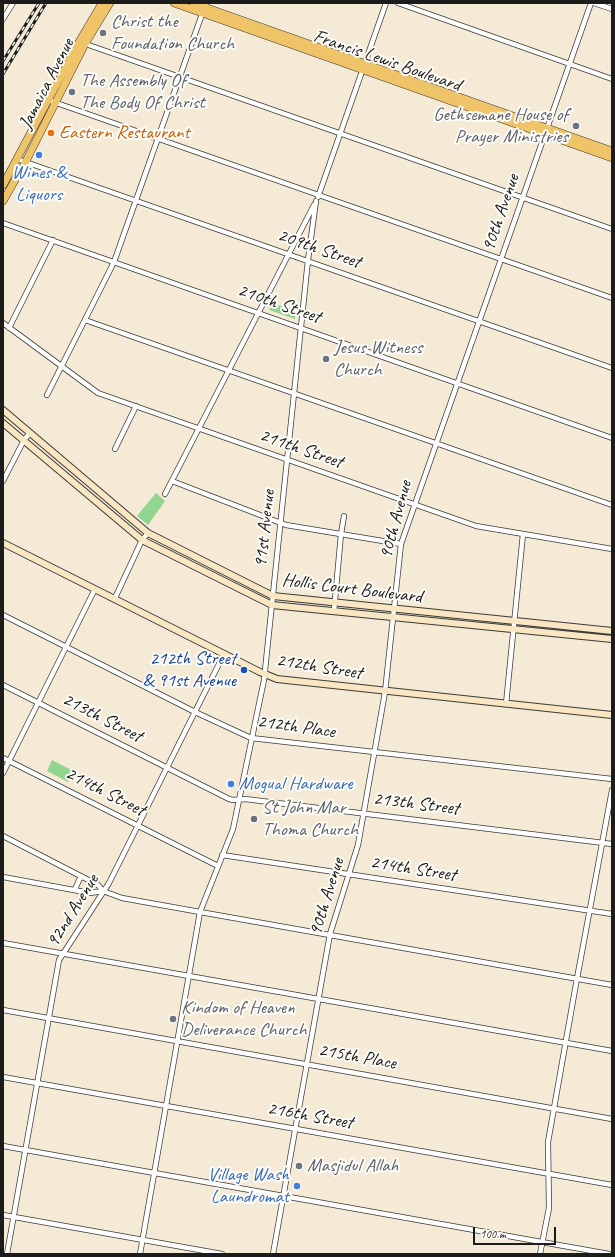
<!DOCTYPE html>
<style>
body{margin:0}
#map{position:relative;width:615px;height:1257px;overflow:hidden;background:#f4ead5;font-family:Caveat,sans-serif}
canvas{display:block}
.frame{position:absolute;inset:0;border:4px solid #1c1c1c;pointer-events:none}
.scale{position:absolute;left:473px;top:1227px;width:83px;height:18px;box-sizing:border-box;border:2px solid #1c1c1c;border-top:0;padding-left:5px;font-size:12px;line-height:14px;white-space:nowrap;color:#1c1c1c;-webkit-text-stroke:3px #fdfcf7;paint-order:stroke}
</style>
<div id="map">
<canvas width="615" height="1257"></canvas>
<div class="frame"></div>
<div class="scale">100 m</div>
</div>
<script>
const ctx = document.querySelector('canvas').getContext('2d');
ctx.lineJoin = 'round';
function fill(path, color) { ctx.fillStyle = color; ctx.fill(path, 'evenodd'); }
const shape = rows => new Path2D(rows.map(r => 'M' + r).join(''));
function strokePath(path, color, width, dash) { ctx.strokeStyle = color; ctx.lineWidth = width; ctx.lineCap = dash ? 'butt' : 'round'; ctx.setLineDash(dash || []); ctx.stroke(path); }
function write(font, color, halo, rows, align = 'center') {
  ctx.font = font + ' Caveat,sans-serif'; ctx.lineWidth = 4; ctx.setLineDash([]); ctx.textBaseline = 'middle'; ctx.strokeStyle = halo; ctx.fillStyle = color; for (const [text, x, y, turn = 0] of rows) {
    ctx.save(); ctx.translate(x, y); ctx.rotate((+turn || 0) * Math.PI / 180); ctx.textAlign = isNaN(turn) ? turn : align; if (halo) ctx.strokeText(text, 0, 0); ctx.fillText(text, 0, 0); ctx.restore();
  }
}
fill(shape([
 [272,304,296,309,295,319,269,310],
 [156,493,165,501,148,525,137,516],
 [52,760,73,771,68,782,47,771]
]), '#90d690');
const street = shape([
 [398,3,612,79],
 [594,3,612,9],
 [3,19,13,3],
 [83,43,612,229],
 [48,100,612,298],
 [17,159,612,368],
 [318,197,386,3],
 [3,223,612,438],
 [85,320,612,505],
 [3,323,98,393,476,526,612,549],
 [9,328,53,240],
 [47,395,114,262,206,3],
 [115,449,136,406],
 [3,481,24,440,29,434],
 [172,481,286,525,401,544],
 [165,494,314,205],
 [115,598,142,540,148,533],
 [334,611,341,534,344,516],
 [3,615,195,712,251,738,612,779],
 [3,685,229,799,233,800,245,799,612,844],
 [506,704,523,534],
 [3,758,218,866],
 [3,773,95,589],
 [3,836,98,885,103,891],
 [222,855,612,914],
 [3,877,90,893,103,891,122,898,200,912,612,985],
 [75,889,81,876],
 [3,943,612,1051],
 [3,1010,612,1119],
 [3,1077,612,1185],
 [3,1146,609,1254],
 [3,1215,222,1254],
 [7,1254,59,960,109,883,224,654],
 [140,1254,200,912,233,829,264,680,308,260,316,201],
 [273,1254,330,934,358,845,385,692,401,544,591,3],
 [540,1254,549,1208,548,1142,576,984,612,790]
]);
const secondary = shape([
 [3,410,148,533,273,596,612,631],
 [3,423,142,540,272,605,612,639],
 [3,543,260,672,277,679,612,715]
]);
const primary = shape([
 [174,3,612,158],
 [193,3,612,151],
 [3,185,79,42,102,3],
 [3,201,25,163,85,44,110,3]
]);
strokePath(street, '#3c3b38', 6);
strokePath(secondary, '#3c3b38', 8);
strokePath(primary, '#3c3b38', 8);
strokePath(street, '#fff', 4.5);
strokePath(secondary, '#f9e7c3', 6);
strokePath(primary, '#efc469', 7);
const rail = shape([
 [3,61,39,3],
 [3,74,46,3]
]);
strokePath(rail, '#1c1c1c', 3);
strokePath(rail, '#fdfcf7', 1.5, [4.5]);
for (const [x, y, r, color] of [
 [103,33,4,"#6b7280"],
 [72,92,4,"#6b7280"],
 [576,126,4,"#6b7280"],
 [51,133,4,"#e8710a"],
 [39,155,4,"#3f7fe0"],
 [326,359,4,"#6b7280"],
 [244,670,4,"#1a4fb4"],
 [231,784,4,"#3f7fe0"],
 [254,819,4,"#6b7280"],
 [173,1019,4,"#6b7280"],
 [299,1166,4,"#6b7280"],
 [297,1186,4,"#3f7fe0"]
]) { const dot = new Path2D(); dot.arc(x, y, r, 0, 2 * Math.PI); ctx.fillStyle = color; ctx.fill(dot); strokePath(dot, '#fdfcf7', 1.5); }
write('19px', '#5b616d', '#fdfcf7', [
 ["Christ the",111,22],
 ["Foundation Church",111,44],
 ["The Assembly Of",80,81],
 ["The Body Of Christ",80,103],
 ["Gethsemane House of",568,115,"right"],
 ["Prayer Ministries",568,137,"right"],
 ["Jesus Witness",334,348],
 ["Church",334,370],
 ["St John Mar",262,808],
 ["Thoma Church",262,830],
 ["Kindom of Heaven",181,1008],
 ["Deliverance Church",181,1030],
 ["Masjidul Allah",307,1166]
], 'left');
write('19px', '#1c1c1c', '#fdfcf7', [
 ["Francis Lewis Boulevard",387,61,19],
 ["Jamaica Avenue",47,84,-63],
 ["90th Avenue",501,213,-71],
 ["209th Street",319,249,19],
 ["210th Street",279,304,19],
 ["211th Street",301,449,19],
 ["90th Avenue",396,520,-75],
 ["91st Avenue",265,529,-84],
 ["Hollis Court Boulevard",352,589,7],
 ["212th Street",319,667,9],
 ["213th Street",102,718,27],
 ["212th Place",296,727,8],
 ["214th Street",105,792,27],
 ["213th Street",416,804,7],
 ["214th Street",413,869,9],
 ["90th Avenue",327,897,-73],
 ["92nd Avenue",73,911,-58],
 ["215th Place",357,1057,10],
 ["216th Street",310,1116,10]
]);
write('19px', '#c56008', '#fdfcf7', [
 ["Eastern Restaurant",59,133]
], 'left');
write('19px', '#366cbe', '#fdfcf7', [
 ["Wines &",39,173],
 ["Liquors",39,195],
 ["Mogual Hardware",239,784,"left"],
 ["Village Wash",289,1175,"right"],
 ["Laundromat",289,1197,"right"]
]);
write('19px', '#164399', '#fdfcf7', [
 ["212th Street",236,659],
 ["& 91st Avenue",236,681]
], 'right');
</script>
